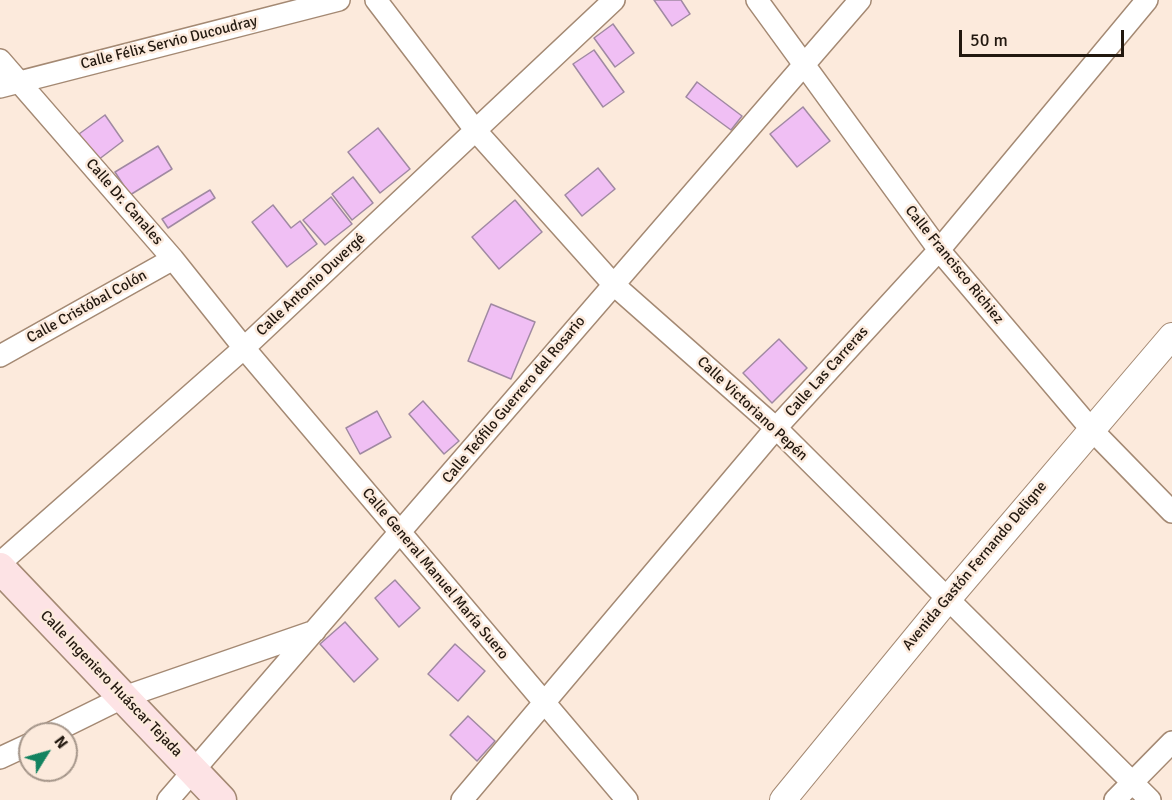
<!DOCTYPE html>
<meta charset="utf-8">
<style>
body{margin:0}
#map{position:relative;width:1172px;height:800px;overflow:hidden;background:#fceadc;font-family:Signika,sans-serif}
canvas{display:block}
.north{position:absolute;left:18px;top:722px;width:60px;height:60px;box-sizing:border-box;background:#fceadc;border:2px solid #a5968a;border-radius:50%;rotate:53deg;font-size:16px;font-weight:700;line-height:24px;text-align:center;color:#22180f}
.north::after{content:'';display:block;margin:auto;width:21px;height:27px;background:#138360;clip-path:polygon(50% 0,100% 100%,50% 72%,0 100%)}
.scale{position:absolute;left:959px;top:30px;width:165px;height:27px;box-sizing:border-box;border:3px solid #22180f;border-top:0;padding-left:8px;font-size:18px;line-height:21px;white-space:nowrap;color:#22180f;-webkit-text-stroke:4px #fceadc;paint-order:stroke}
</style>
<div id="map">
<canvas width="1172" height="800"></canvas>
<div class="north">N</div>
<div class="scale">50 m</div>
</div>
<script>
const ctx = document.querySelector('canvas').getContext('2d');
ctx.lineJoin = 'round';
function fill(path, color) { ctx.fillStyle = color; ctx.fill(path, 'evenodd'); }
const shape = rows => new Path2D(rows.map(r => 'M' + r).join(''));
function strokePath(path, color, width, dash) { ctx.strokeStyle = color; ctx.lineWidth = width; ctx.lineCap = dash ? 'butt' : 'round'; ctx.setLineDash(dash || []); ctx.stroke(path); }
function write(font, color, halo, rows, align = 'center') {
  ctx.font = font + ' Signika,sans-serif'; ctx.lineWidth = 5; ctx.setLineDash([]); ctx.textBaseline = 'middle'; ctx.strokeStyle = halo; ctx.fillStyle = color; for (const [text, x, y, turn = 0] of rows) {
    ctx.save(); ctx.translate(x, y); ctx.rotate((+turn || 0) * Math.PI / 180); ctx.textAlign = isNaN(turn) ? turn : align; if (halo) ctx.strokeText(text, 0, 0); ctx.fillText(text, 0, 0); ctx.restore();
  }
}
const building = shape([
 [654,0,681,0,690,14,672,26,654,0],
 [613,24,634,53,615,67,594,38,613,24],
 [594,50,624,92,603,107,573,64,594,50],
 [697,82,742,116,731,130,686,97,697,82],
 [803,107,830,141,797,167,770,134,803,107],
 [105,115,123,141,98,160,79,134,105,115],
 [378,128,410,169,380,193,348,152,378,128],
 [158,146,172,169,130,195,115,172,158,146],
 [598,168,615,189,582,216,565,195,598,168],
 [353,177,373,203,352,220,332,194,353,177],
 [210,190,215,198,168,228,162,219,210,190],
 [331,197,352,224,325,245,303,220,331,197],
 [515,200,542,232,499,269,472,237,515,200],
 [273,205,291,228,300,221,317,244,287,267,252,222,273,205],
 [491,304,535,322,511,379,468,361,491,304],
 [779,339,807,368,772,403,743,373,779,339],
 [423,401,459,441,444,454,409,414,423,401],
 [377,411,391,437,360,454,346,428,377,411],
 [395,580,420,608,399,627,375,598,395,580],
 [345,622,378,659,354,682,320,644,345,622],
 [455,644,485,671,458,701,428,674,455,644],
 [468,716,495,741,477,761,450,735,468,716]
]);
fill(building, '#f0bff4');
strokePath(building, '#a089a2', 1.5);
const minor = shape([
 [376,0,476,131,613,284,776,428,1150,800],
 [757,0,939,250,1091,429,1172,512],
 [0,60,173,259,244,348,627,800],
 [0,87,339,0],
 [0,356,173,259],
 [0,563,244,348,614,0],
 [49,734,124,697,315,631],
 [0,758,30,744],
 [168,800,860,0],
 [462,800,776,428,939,250,1147,0],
 [1115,800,1172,742]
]);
const tertiary = shape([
 [783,800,947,600,1172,336]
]);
const secondary = shape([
 [0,568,221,800]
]);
strokePath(minor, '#a48973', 24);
strokePath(tertiary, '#a48973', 28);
strokePath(secondary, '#a48973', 33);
strokePath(minor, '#fff', 21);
strokePath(tertiary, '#fff', 26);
strokePath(secondary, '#fde3e5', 30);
write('15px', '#22180f', '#fceadc', [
 ["Calle Félix Servio Ducoudray",169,43,-14],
 ["Calle Dr. Canales",124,202,49],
 ["Calle Francisco Richiez",954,265,51],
 ["Calle Antonio Duvergé",311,285,-43],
 ["Calle Cristóbal Colón",87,307,-29],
 ["Calle Las Carreras",827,372,-48],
 ["Calle Teófilo Guerrero del Rosario",514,400,-50],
 ["Calle Victoriano Pepén",752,409,43],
 ["Avenida Gastón Fernando Deligne",975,566,-50],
 ["Calle General Manuel María Suero",435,574,50],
 ["Calle Ingeniero Huáscar Tejada",111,684,46]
]);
</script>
